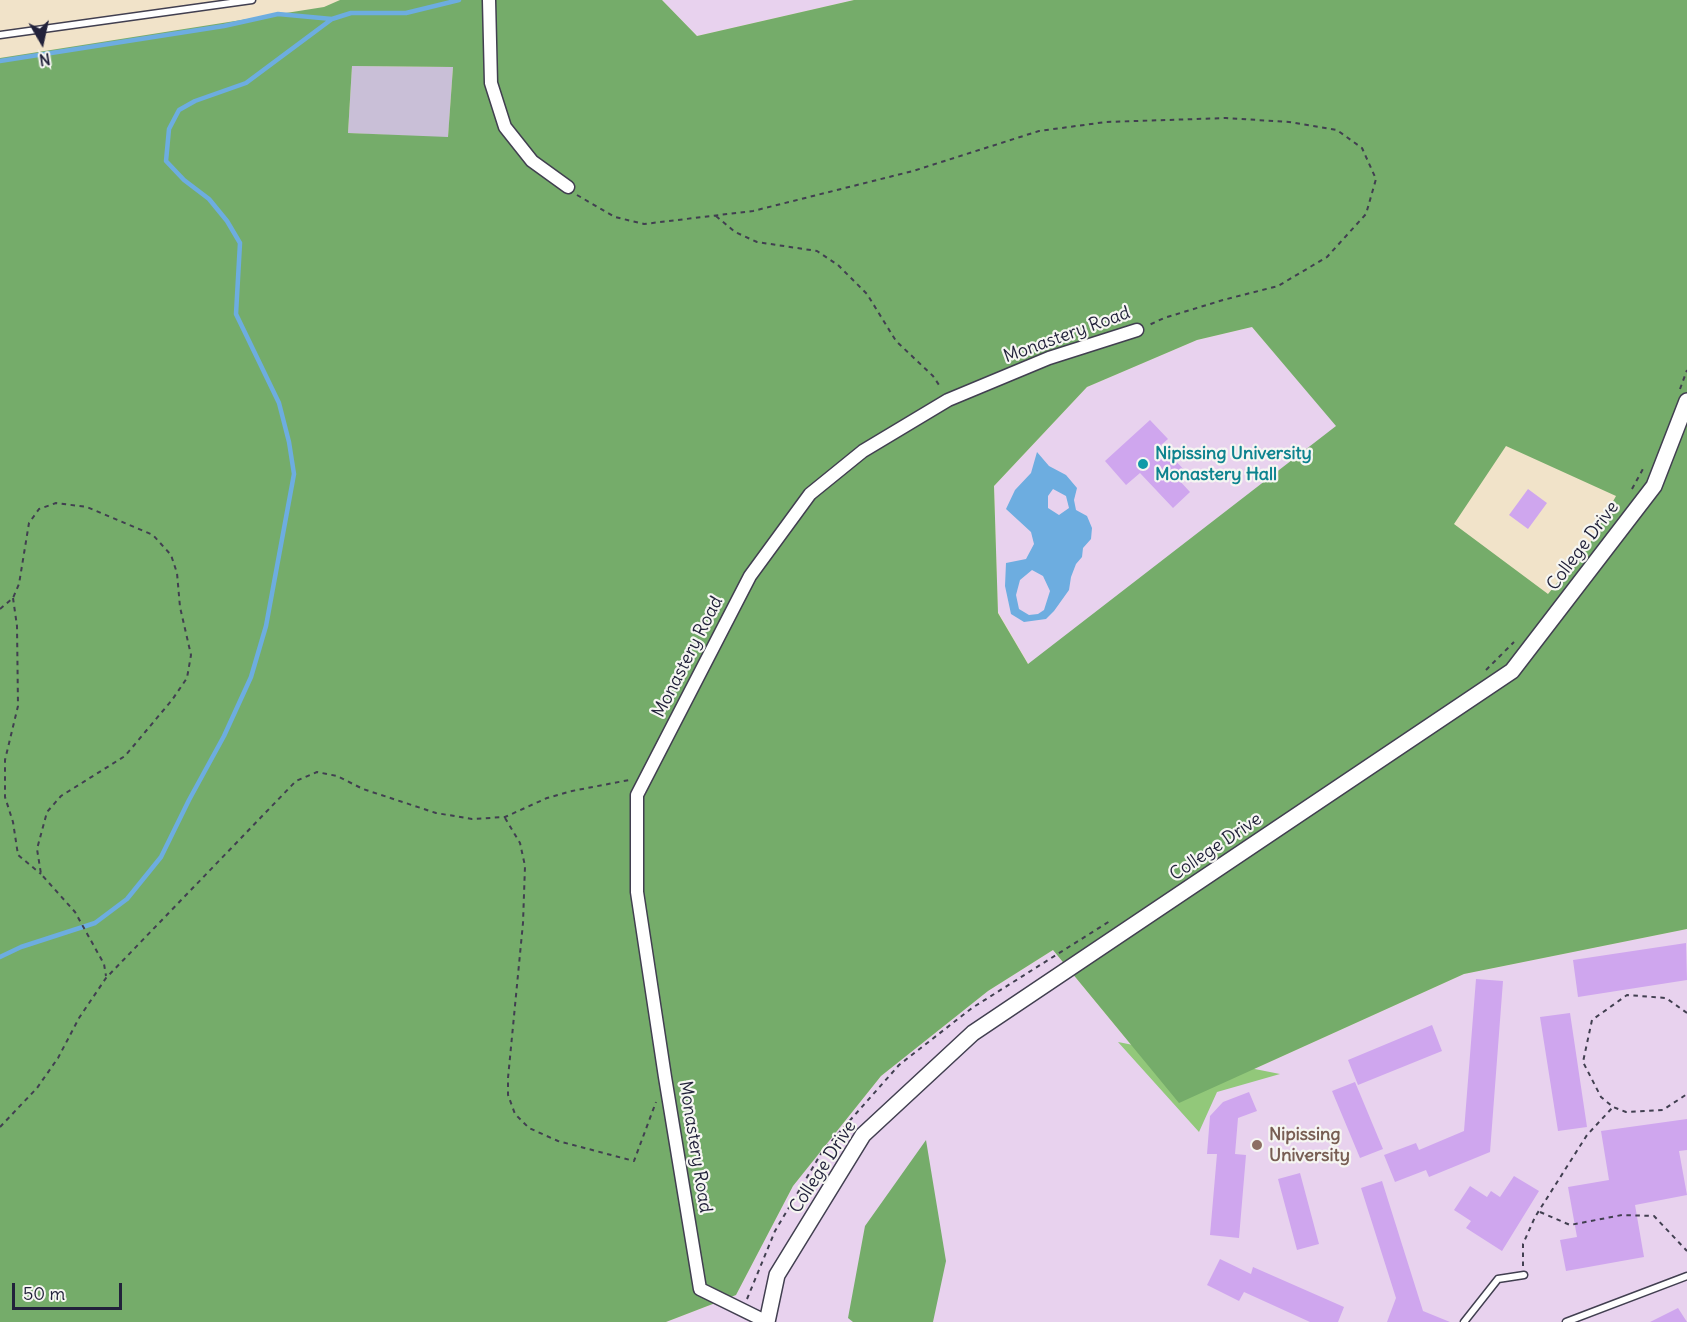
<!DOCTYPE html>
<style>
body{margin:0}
#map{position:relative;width:1687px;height:1322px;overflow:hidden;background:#f1e3c9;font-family:Delius,sans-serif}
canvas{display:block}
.north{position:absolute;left:12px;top:12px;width:60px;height:60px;-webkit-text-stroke:4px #f6f6f2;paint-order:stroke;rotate:171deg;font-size:16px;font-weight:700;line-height:24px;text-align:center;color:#22223b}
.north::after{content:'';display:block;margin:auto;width:21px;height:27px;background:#22223b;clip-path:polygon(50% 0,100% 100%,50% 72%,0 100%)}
.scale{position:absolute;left:12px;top:1283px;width:110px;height:27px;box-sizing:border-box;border:3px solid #22223b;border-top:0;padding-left:8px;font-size:18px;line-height:21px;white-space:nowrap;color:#22223b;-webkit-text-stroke:4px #f6f6f2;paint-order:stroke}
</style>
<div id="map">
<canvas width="1687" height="1322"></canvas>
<div class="north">N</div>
<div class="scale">50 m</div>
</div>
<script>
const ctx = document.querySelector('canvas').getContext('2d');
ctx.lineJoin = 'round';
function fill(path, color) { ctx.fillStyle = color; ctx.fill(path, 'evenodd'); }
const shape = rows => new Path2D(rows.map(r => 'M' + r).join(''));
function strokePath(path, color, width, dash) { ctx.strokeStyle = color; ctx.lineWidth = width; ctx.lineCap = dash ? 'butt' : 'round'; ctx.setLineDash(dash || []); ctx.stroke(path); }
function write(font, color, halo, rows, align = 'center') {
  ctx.font = font + ' Delius,sans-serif'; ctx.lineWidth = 4.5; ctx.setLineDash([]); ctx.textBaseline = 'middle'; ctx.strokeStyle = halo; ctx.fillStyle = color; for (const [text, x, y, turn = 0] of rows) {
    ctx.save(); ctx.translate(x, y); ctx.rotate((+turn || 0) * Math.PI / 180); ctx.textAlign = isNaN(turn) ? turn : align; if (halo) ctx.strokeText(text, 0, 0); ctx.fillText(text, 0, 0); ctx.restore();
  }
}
fill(shape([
 [662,0,854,0,697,36],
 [1252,327,1337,426,1029,665,998,612,994,486,1087,387,1197,340],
 [1687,929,1687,1322,666,1322,736,1295,793,1186,881,1076,988,991,1053,950,1179,1103,1464,974]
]), '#e8d2ee');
fill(shape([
 [352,66,453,67,448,138,348,133]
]), '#c9bfd7');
fill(shape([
 [1118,1042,1280,1074,1217,1092,1199,1132]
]), '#92c87a');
fill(shape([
 [340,0,662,0,697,36,854,0,1687,0,1687,929,1464,974,1179,1103,1053,950,988,991,881,1076,793,1186,736,1295,666,1322,0,1322,0,58,324,7],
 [352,66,453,67,448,137,348,133],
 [1252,327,1336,426,1028,664,998,613,994,486,1087,387,1197,340],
 [1506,446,1616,496,1590,543,1548,594,1454,524],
 [926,1140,946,1261,933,1322,853,1322,848,1318,865,1226]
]), '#75ac6a');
fill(shape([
 [1037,452,1049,466,1066,475,1077,488,1074,500,1076,510,1087,516,1092,528,1091,539,1083,548,1082,557,1076,564,1071,577,1069,590,1054,611,1046,619,1024,622,1011,614,1005,586,1006,563,1026,559,1034,544,1031,532,1006,509,1015,490,1031,473],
 [1053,489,1066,496,1069,508,1059,515,1048,508,1048,496],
 [1032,570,1043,576,1050,591,1044,610,1038,614,1029,615,1019,609,1016,595,1020,580]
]), '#6dade0');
strokePath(shape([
 [0,61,224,26,278,14,332,19],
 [0,957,21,947,95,923,127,899,161,857,189,800,224,736,251,677,266,626,294,474,289,442,279,403,236,314,240,243,227,221,209,199,184,180,166,161,169,129,179,110,195,101,246,83,332,19,351,13,406,13,459,0]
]), '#6dade0', 4.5);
fill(shape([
 [1150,420,1168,439,1161,445,1186,472,1178,479,1190,492,1173,508,1140,473,1126,485,1105,461],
 [1528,489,1547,503,1528,529,1509,515],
 [1686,943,1687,980,1578,997,1573,960],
 [1476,979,1503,981,1490,1152,1429,1177,1426,1170,1395,1182,1384,1155,1416,1143,1419,1150,1464,1131],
 [1570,1013,1587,1127,1558,1131,1540,1017],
 [1432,1025,1442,1051,1358,1085,1348,1060],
 [1355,1082,1383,1149,1360,1158,1332,1091],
 [1249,1092,1257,1111,1238,1118,1235,1154,1246,1155,1239,1238,1210,1235,1217,1154,1207,1154,1210,1116,1223,1102],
 [1687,1119,1687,1150,1679,1151,1687,1195,1635,1205,1644,1257,1566,1271,1560,1240,1577,1237,1568,1187,1609,1180,1601,1131],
 [1300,1173,1319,1244,1297,1250,1278,1179],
 [1514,1176,1539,1191,1502,1251,1466,1228,1471,1221,1454,1210,1470,1186,1487,1197,1491,1191,1500,1197],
 [1382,1181,1423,1311,1450,1322,1387,1322,1396,1298,1361,1188],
 [1220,1259,1251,1274,1253,1267,1344,1307,1338,1322,1310,1322,1244,1292,1239,1301,1207,1285],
 [1678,1308,1687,1322,1650,1322]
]), '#cfa6ee');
const service = shape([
 [0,35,252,0],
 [1464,1322,1498,1279,1524,1275],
 [1566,1322,1687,1276]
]);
const minor = shape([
 [489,0,491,83,505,127,532,161,568,187],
 [767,1322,700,1289,665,1077,637,892,637,795,750,576,810,494,863,451,948,400,1049,358,1137,330]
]);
const tertiary = shape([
 [767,1322,777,1275,863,1135,973,1033,1512,671,1654,486,1687,401]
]);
strokePath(service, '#413f50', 9);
strokePath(minor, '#413f50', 15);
strokePath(tertiary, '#413f50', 18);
strokePath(shape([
 [577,195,615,217,644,224,753,211,913,171,1039,131,1106,122,1226,118,1289,122,1337,130,1362,148,1376,179,1366,214,1327,257,1278,286,1223,300,1164,318,1149,325],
 [716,216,735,232,757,242,817,251,838,265,867,294,896,341,933,376,941,388],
 [1680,389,1687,370],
 [1632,489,1644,467],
 [13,598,17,626,18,706,5,760,5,797,13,822,18,855,41,874],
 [0,609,13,598,19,584,29,523,39,509,56,503,87,507,153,535,171,555,177,573,180,607,191,655,187,678,172,700,125,756,61,796,47,812,37,849,41,874,75,912,104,964,106,976],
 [1486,670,1514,642],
 [505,818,520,843,525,866,523,923,508,1078,508,1095,515,1114,529,1128,558,1141,634,1161,656,1102],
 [1687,1013,1666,998,1627,995,1592,1020,1583,1062,1601,1097,1613,1107,1626,1112,1663,1110,1687,1094],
 [0,1127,37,1088,58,1058,79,1018,106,978,296,781,317,772,337,776,363,789,436,813,472,819,505,817,547,798,572,791,629,780],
 [1540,1212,1570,1225,1622,1215,1654,1216,1687,1251],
 [1523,1266,1523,1244,1535,1217,1587,1135,1613,1107],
 [747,1299,775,1231,822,1152,899,1065,972,1008,1110,921]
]), '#413f50', 2, [4.5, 4.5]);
strokePath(service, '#fff', 6);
strokePath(minor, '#fff', 12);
strokePath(tertiary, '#fff', 15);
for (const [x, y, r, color] of [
 [1143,464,6,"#0f9aa8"],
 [1257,1145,6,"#8d6e63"]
]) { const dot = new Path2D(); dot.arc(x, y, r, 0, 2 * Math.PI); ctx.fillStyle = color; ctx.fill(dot); strokePath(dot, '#f6f6f2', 2); }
write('18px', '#22223b', '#f6f6f2', [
 ["Monastery Road",1067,335,-20],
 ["College Drive",1583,546,-53],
 ["Monastery Road",688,657,-63],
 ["College Drive",1216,847,-34],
 ["Monastery Road",695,1147,81],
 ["College Drive",823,1167,-57]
]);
write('bold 18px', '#0d838f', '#f6f6f2', [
 ["Nipissing University",1155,454],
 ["Monastery Hall",1155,475]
], 'left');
write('bold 18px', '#785e54', '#f6f6f2', [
 ["Nipissing",1269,1135],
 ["University",1269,1156]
], 'left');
</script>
